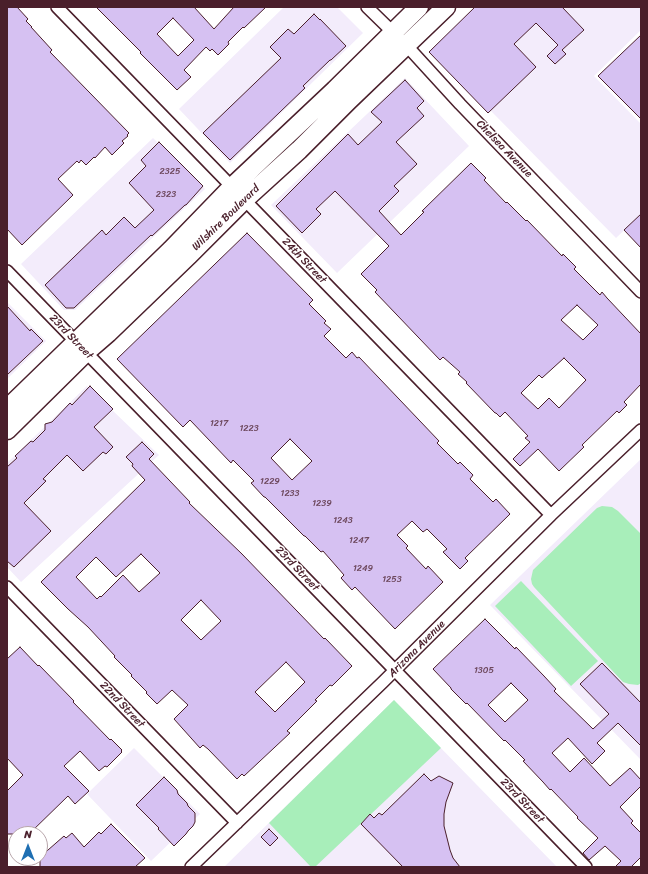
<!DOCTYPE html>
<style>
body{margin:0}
#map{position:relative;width:648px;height:874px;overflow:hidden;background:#fff;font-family:Sriracha,sans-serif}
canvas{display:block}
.frame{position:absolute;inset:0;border:8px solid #4a1f2b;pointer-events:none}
.north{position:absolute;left:8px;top:826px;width:40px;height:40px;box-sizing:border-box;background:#fff;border:1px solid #b7a5aa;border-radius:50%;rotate:0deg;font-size:11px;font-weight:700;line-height:16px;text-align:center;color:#4a1f2b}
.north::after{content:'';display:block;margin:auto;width:14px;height:18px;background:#1f6fb2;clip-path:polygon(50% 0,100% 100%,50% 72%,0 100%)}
</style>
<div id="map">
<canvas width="648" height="874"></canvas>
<div class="frame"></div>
<div class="north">N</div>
</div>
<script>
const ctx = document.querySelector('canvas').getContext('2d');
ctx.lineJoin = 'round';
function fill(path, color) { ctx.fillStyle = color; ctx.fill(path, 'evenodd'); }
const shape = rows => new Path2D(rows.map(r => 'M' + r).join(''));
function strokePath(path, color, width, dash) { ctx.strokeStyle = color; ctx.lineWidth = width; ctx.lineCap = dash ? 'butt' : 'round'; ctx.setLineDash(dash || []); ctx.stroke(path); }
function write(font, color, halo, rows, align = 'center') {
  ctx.font = font + ' Sriracha,sans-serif'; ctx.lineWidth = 3; ctx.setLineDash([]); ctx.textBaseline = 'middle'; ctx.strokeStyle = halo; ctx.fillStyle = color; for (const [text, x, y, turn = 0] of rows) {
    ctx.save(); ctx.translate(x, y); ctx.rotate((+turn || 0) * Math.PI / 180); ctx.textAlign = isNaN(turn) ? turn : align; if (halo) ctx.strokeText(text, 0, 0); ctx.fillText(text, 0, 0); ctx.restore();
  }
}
fill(shape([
 [284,7,337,7,363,33,230,163,179,109],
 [475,7,641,7,641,30,594,76,641,124,641,214,616,238,431,50],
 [405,78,469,146,337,273,271,205],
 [153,138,205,189,75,310,64,310,21,264],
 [7,302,46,341,7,379],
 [87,386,159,455,21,582,7,567,7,463],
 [641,459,641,760,490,605],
 [394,700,557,867,224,867],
 [134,748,200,814,151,861,87,794]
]), '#f3ecfb');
fill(shape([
 [602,506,612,507,618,511,641,534,641,683,638,685,629,684,623,682,534,587,532,584,531,579,533,570,597,508],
 [521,581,598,661,571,686,495,606],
 [394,700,441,748,315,867,311,867,269,823]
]), '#a8eeba');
const building = shape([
 [7,7,17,7,28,19,26,21,32,27,31,27,52,50,50,52,129,133,127,135,128,136,122,141,124,143,112,155,105,147,95,158,94,157,86,165,81,160,79,163,77,161,58,179,73,195,22,245,7,229,7,7],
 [96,7,194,7,214,29,234,7,266,7,244,28,243,27,228,42,229,44,218,55,212,49,210,51,206,47,184,70,191,77,177,90,140,53,141,52,96,7],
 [173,18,194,40,178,56,157,34,173,18],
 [475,7,562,7,584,30,562,50,566,54,555,64,547,56,558,45,536,23,514,44,536,67,488,113,429,52,475,7],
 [314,14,320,20,320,19,346,46,331,60,330,60,303,86,305,88,230,160,203,133,281,58,270,47,288,29,294,34,314,14],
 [641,35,641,119,598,76,641,35],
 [405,80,424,101,417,108,424,116,396,142,417,164,394,186,399,191,379,211,401,235,424,212,422,211,471,163,486,178,484,180,506,203,507,202,526,221,527,220,562,256,563,254,576,267,574,269,600,295,602,292,607,298,641,334,641,384,624,402,627,405,619,413,617,411,582,445,584,447,559,471,538,449,520,466,513,459,530,442,525,438,528,436,505,412,500,417,496,413,495,413,466,383,467,382,458,374,460,372,443,357,440,360,375,292,377,290,361,274,389,246,335,191,316,209,321,214,302,233,276,206,348,134,358,145,382,122,371,112,405,80],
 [577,305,598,325,583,340,561,320,577,305],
 [564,358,586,380,559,408,549,398,538,409,521,393,539,375,542,378,564,358],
 [159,142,203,186,186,205,185,205,152,236,151,235,74,308,66,308,45,285,102,230,106,235,124,217,135,228,154,210,129,183,146,166,141,160,159,142],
 [641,214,641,248,624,230,641,214],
 [247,233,313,300,309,304,326,321,324,323,331,329,324,336,346,358,352,352,357,358,359,357,439,441,437,443,458,464,460,462,473,475,470,479,493,502,496,499,510,514,465,558,468,561,460,569,443,552,447,549,427,529,423,532,412,521,397,535,408,546,406,548,426,569,428,566,443,582,395,629,355,587,352,590,341,578,344,575,323,551,321,552,305,536,304,536,265,497,264,497,251,483,254,481,233,460,231,463,190,420,183,427,117,359,247,233],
 [290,439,312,461,292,480,271,458,290,439],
 [7,306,30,331,31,329,43,341,7,375,7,306],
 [90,386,113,409,94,427,113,447,106,454,103,452,83,471,67,455,43,479,46,481,24,503,51,531,14,567,7,561,7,467,17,458,15,456,31,441,33,442,45,430,45,424,52,422,70,403,72,405,90,386],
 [142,442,154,454,149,459,190,502,189,503,242,554,324,639,325,638,352,666,332,686,330,685,315,700,317,701,287,731,290,733,244,776,242,774,237,779,208,749,203,745,200,748,174,719,188,705,172,690,157,704,146,693,147,692,131,676,132,675,114,657,115,656,88,627,68,609,41,582,145,480,132,466,133,464,126,457,142,442],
 [141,554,160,573,139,592,123,575,101,597,100,596,97,599,76,577,96,557,116,577,141,554],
 [201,600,221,621,201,640,181,620,201,600],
 [286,662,305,682,275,712,255,692,286,662],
 [485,619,515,649,516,647,544,676,556,689,554,691,593,729,609,714,580,684,602,663,641,703,641,746,618,723,597,743,605,751,592,764,568,738,552,753,570,772,584,758,610,786,630,768,641,780,641,786,620,807,633,821,631,823,641,833,641,857,631,867,615,867,621,861,605,846,589,860,583,853,598,838,577,818,578,817,551,789,550,790,543,782,523,761,525,760,505,740,504,741,467,703,466,704,451,689,451,688,433,669,485,619],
 [511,683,528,700,505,722,488,705,511,683],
 [20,647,38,666,39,665,74,701,73,702,110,740,111,739,122,750,121,751,122,752,107,767,105,766,99,771,80,751,64,766,89,791,75,804,68,796,29,834,7,834,7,791,23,775,7,758,7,659,20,647],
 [424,774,431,781,439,776,453,783,446,802,444,814,444,826,450,850,453,858,460,867,403,867,361,824,370,814,374,818,379,813,382,815,424,774],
 [164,777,177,790,178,794,187,803,188,806,195,813,195,822,193,826,188,831,186,834,174,846,158,829,159,828,136,805,164,777],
 [111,824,145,858,135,867,40,867,40,857,64,836,66,838,72,833,84,847,99,832,101,834,111,824],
 [269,829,278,838,270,846,261,837,269,829]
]);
fill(building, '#d6c1f2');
strokePath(building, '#4a1f2b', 1);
const street = shape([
 [57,7,551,515],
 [367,7,407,46,460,104,641,292],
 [7,271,586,867],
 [7,587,237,823],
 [191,867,383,682,551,515,641,430]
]);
const primary = shape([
 [7,409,171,250,232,187,335,90,419,7],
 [7,430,86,352,108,333,189,255,244,200,299,150,348,101,446,7]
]);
strokePath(street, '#4a1f2b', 14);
strokePath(primary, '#4a1f2b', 21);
strokePath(street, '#fff', 11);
strokePath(primary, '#fff', 18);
write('9px', '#6d485d', null, [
 ["2325",170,172],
 ["2323",166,195],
 ["1217",219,424],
 ["1223",249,429],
 ["1229",270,482],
 ["1233",290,494],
 ["1239",322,504],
 ["1243",343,521],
 ["1247",359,541],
 ["1249",363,569],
 ["1253",392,580],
 ["1305",484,671]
]);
write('11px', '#4a1f2b', '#fff', [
 ["Chelsea Avenue",504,149,46],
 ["Wilshire Boulevard",226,218,-44],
 ["24th Street",304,261,46],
 ["23rd Street",71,337,46],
 ["23rd Street",297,569,46],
 ["Arizona Avenue",417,649,-45],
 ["22nd Street",122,705,46],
 ["23rd Street",522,801,46]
]);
</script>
